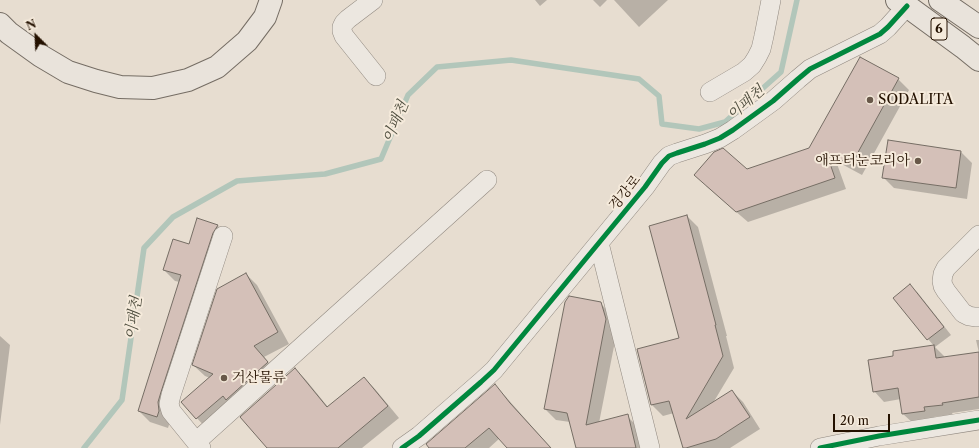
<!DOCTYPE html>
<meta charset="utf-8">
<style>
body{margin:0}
#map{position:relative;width:979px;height:448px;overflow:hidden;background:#e7ddd0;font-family:"Libre Caslon Text",serif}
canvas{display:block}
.north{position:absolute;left:16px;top:16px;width:40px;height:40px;-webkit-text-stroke:3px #f5eadb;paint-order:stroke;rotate:336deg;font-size:11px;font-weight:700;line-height:16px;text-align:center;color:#241100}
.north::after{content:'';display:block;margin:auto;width:14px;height:18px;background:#241100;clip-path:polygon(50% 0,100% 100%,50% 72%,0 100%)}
.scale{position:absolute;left:833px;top:414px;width:57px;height:18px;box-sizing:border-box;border:2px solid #241100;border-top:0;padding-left:5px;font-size:12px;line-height:14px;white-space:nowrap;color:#241100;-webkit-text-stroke:3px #f5eadb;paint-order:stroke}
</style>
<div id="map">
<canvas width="979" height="448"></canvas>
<div class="north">N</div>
<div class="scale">20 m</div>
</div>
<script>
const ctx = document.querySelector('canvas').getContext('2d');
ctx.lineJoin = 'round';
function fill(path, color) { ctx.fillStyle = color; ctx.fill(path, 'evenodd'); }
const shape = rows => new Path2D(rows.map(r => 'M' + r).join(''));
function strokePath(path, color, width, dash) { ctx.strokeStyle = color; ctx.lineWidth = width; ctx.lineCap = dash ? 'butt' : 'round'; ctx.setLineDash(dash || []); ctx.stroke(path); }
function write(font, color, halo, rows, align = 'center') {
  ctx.font = font + ' "Libre Caslon Text","Noto Serif KR",serif'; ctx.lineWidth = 4; ctx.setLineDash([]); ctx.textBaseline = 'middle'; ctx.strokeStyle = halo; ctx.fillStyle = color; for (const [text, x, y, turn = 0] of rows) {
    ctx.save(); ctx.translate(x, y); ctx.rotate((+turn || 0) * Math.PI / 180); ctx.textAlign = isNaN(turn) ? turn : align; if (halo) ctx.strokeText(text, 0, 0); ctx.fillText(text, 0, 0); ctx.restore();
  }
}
fill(shape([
 [535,0,547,0,540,6],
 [593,0,607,0,600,7],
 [614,0,668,0,639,27],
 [898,79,909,90,862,175,836,161,846,189,748,222,706,186,810,148],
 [889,141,961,152,972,163,967,199,894,188,883,177],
 [687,216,698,227,727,336,726,336,734,368,713,403,732,391,743,402,760,429,730,448,684,448,674,413,663,416,652,405,638,349,680,339],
 [198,220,218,226,229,237,168,428,150,422,139,411,180,282,175,281,164,270,190,245],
 [246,274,257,285,289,344,264,357,278,374,208,430,182,402,210,378,205,376,193,365],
 [910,286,918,293,951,335,935,347,944,356,944,358,979,353,976,340,979,340,979,409,952,413,953,415,934,417,935,421,914,424,903,414,901,399,884,402,874,391,895,357,934,346,928,339],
 [600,303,612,315,617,331,599,423,627,416,638,427,644,448,577,448,570,422,556,420,545,409],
 [0,336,10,345,0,425],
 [295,369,306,380,328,407,364,378,375,389,399,418,362,448,268,448],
 [495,386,506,397,551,448,509,448,500,438,489,448,431,448]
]), '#0003');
strokePath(shape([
 [84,448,122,400,144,248,173,217,237,181,325,174,381,159,408,95,437,67,511,60,639,79,659,96,662,124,699,129,725,122,781,72,797,0]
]), '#b2c6ba', 5.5);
const building = shape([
 [860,57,899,78,851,165,826,152,835,178,736,212,694,175,714,152,723,148,747,169,809,148,860,57],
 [888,140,961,151,956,188,882,178,888,140],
 [687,215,716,325,715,325,723,356,686,419,732,390,750,417,716,439,686,448,683,448,669,401,651,405,637,349,679,338,649,226,687,215],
 [197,218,218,225,213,233,161,392,158,402,159,411,157,417,138,411,181,275,163,270,173,239,189,244,197,218],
 [246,273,278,332,254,346,268,362,226,400,223,396,196,419,181,402,213,374,192,365,217,289,246,273],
 [910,284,944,327,927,340,893,298,910,284],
 [569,296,601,302,606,319,586,425,628,414,636,448,576,448,567,413,544,409,565,302,569,296],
 [934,345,936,358,979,352,979,397,942,403,943,405,924,407,925,411,902,414,898,388,873,392,868,360,893,356,893,351,934,345],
 [295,368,327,407,364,377,388,406,338,448,267,448,240,417,295,368],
 [495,384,510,403,551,448,507,448,489,428,465,448,429,448,426,444,495,384]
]);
fill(building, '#d4c0b8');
strokePath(building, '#756d64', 1);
const minor = shape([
 [373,0,348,19,344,23,342,27,342,31,344,36,376,76],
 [710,92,744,72,752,65,757,57,761,49,764,36,771,0],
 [979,235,946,268,943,274,942,281,943,286,946,291,963,313,969,316,975,317,979,317],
 [599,243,650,448],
 [196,442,487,180],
 [201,448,171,411,169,404,171,395,223,236],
 [402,448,419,436,481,382,494,370,645,187,662,163,669,156,677,153,705,144,720,138,733,130,773,101,798,79,810,69,880,34,888,27,907,6],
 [820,448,879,436,979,420]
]);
const major = shape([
 [897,0,907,6,963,47,979,60],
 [940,0,979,27]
]);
const highway = shape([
 [0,24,9,33,41,56,68,72,96,81,120,87,153,88,188,80,217,67,247,41,265,17,271,0]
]);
strokePath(minor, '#918980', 20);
strokePath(major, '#756d64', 24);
strokePath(highway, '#756d64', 24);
strokePath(minor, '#ece7e0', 19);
strokePath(major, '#e9e3db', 22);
strokePath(highway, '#e9e3db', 22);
strokePath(shape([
 [402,448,419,436,481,382,494,370,645,187,662,163,669,156,677,153,705,144,720,138,733,130,773,101,798,79,810,69,880,34,888,27,907,6],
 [820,448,879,436,979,420]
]), '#00873e', 5);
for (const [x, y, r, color] of [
 [870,100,4,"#685849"],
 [918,161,4,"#685849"],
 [224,378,4,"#685849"]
]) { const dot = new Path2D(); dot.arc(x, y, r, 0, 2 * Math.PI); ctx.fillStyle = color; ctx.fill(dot); strokePath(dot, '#f5eadb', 1.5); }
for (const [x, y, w] of [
 [939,29,16]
]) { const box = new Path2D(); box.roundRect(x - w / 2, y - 11, w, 22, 3); ctx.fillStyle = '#f5eadb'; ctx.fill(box); strokePath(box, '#241100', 1); }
write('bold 13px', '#241100', null, [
 ["6",939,29]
]);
write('14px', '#241100', '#f5eadb', [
 ["SODALITA",878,100],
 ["애프터눈코리아",910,161,"right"],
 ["거산물류",232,378]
], 'left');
write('14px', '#241100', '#f5eadb', [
 ["경강로",625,193,-51]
]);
write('italic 15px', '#4e4d3e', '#f5eadb', [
 ["이패천",746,103,-41],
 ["이패천",396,122,-67],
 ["이패천",134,318,-82]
]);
</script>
